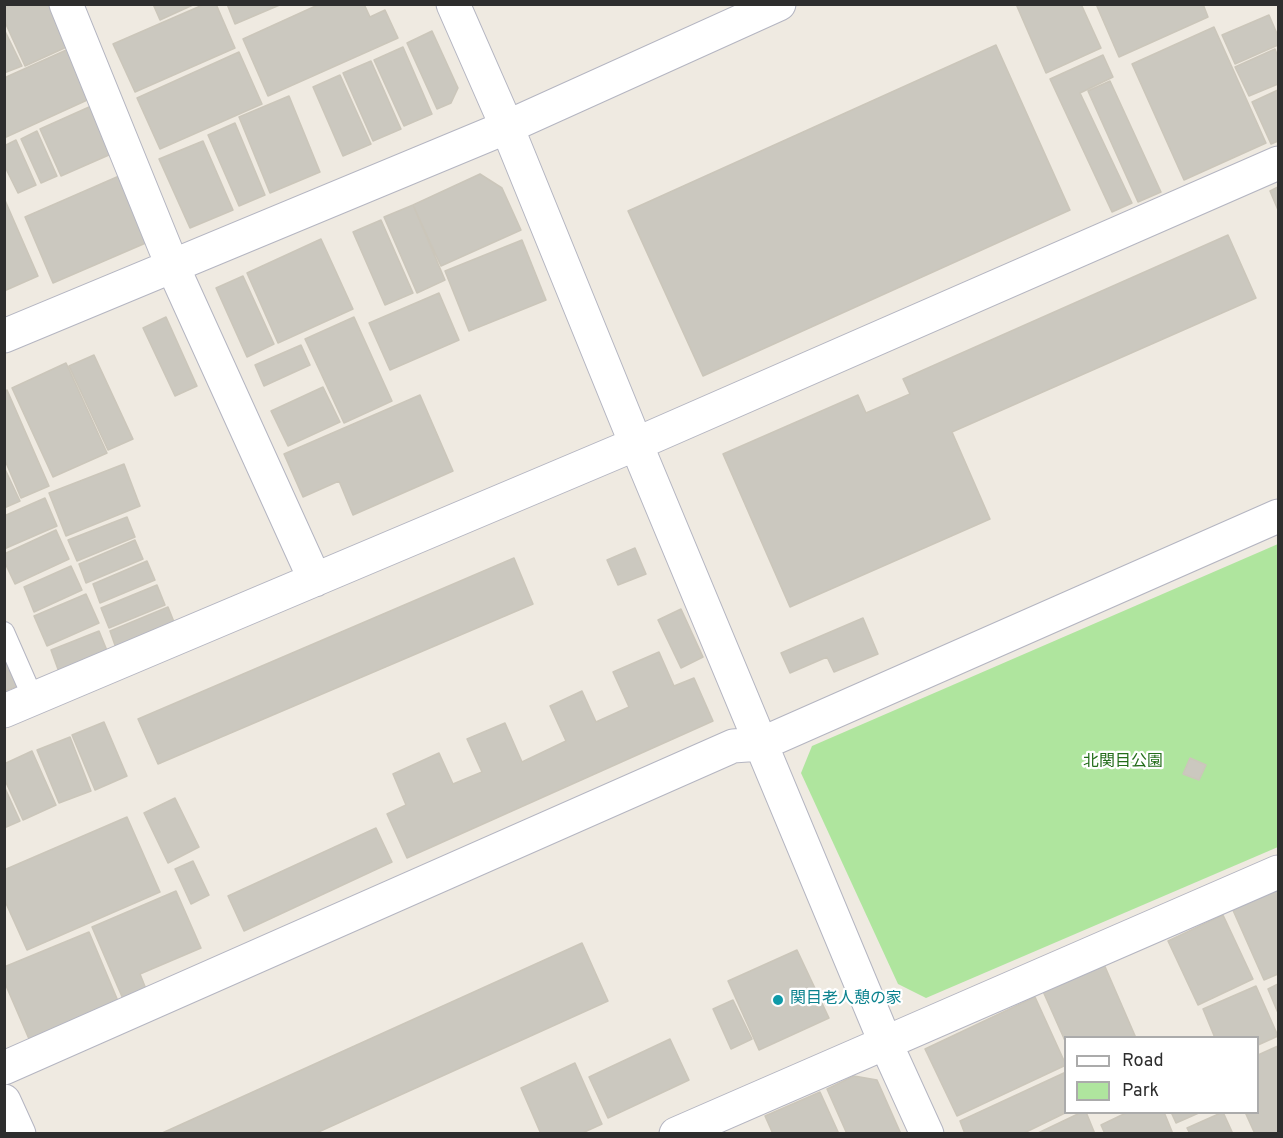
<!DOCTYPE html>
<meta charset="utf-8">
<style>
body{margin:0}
#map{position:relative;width:1283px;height:1138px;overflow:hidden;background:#efeae1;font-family:Overpass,sans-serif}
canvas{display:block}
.frame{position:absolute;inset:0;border:6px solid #2e2e2e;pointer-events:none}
.legend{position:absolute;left:1064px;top:1036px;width:195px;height:78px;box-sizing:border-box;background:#fff;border:2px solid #ababab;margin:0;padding:8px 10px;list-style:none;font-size:18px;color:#2e2e2e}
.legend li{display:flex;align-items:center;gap:12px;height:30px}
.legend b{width:30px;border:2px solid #ababab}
</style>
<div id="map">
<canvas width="1283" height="1138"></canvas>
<div class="frame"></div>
<ul class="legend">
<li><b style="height:8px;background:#fff"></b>Road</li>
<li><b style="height:16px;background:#afe59e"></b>Park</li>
</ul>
</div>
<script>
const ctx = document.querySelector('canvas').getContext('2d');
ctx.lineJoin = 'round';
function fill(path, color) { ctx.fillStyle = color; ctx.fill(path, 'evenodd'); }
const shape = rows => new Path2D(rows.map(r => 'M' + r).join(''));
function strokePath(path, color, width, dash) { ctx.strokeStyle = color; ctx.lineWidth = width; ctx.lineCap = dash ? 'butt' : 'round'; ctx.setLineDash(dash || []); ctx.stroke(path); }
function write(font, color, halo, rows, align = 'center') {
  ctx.font = font + ' Overpass,"Noto Sans JP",sans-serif'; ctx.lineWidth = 4.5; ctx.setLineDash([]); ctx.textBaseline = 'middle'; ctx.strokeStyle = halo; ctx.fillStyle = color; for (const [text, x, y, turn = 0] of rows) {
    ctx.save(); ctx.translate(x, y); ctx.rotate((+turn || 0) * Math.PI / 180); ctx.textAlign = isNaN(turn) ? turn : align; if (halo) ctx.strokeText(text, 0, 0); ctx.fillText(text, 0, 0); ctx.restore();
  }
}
fill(shape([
 [1278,544,1278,847,926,998,898,984,801,773,812,746]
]), '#afe59e');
const building = shape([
 [4,4,52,4,71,45,25,66,4,20,4,4],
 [153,4,195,4,160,20,153,4],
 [205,4,216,4,235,48,135,92,113,44,205,4],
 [227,4,282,4,235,24,227,4],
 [320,4,364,4,370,17,385,10,398,38,268,96,243,39,320,4],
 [1016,4,1081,4,1101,48,1046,73,1016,4],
 [1096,4,1203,4,1208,17,1119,57,1096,4],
 [1269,15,1278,36,1278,45,1235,64,1222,35,1269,15],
 [1214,27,1266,143,1184,180,1132,64,1214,27],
 [4,29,22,66,4,73,4,29],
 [432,31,458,88,451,103,437,109,407,43,432,31],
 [996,45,1070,210,703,376,628,211,996,45],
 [73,47,96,96,4,138,4,78,73,47],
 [403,47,432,114,404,126,374,60,403,47],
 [1275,49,1278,57,1278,84,1249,96,1235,67,1275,49],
 [239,52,262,104,160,149,137,98,239,52],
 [1103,55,1113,77,1080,93,1132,203,1112,212,1050,79,1103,55],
 [371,61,401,129,373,141,343,73,371,61],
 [340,75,371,144,343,156,313,87,340,75],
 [1110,81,1161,192,1138,202,1088,91,1110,81],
 [1278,90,1278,141,1271,144,1252,102,1278,90],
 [289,96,320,172,270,193,239,117,289,96],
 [98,103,118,151,61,176,40,129,98,103],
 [235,123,265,195,239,206,208,135,235,123],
 [37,131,57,176,41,183,21,139,37,131],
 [16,140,36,185,18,193,4,165,4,146,16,140],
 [203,141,233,210,190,228,159,159,203,141],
 [126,173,155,239,53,283,25,217,126,173],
 [480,174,502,188,521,230,441,266,413,205,480,174],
 [1278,187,1278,210,1270,191,1278,187],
 [4,198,38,276,4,291,4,198],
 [413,205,445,280,417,293,384,217,413,205],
 [381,220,413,293,385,305,353,232,381,220],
 [1228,235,1256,298,952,432,990,519,790,607,723,454,858,395,866,413,910,394,903,379,1228,235],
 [321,239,353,309,278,343,247,273,321,239],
 [522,240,546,300,469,331,445,271,522,240],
 [243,276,274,344,247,357,216,288,243,276],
 [439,293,459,340,390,370,369,323,439,293],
 [166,317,197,386,175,396,143,328,166,317],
 [354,317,392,401,344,423,305,339,354,317],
 [301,345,310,365,264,386,255,365,301,345],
 [94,355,133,439,108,450,69,366,94,355],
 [66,363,107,453,53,477,12,388,66,363],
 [323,387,340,422,288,446,271,411,323,387],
 [7,390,49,486,21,498,4,458,4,392,7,390],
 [420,395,453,471,353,515,339,481,303,497,284,454,420,395],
 [124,464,140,506,66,536,49,493,124,464],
 [4,467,20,501,4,508,4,467],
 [45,498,57,526,4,549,4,516,45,498],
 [127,517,135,537,77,561,68,540,127,517],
 [56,530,69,559,15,584,4,561,4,554,56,530],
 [135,540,143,559,86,583,79,564,135,540],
 [635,548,646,574,618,585,607,560,635,548],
 [514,558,533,604,158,764,138,719,514,558],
 [147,561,155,580,100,603,93,584,147,561],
 [71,566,82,590,34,612,24,587,71,566],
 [157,585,165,605,109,628,101,608,157,585],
 [86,594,99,623,47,646,34,616,86,594],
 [168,607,176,627,117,651,110,631,168,607],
 [681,609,703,657,681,668,658,620,681,609],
 [863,618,878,654,834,672,827,657,790,673,781,653,863,618],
 [99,631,108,653,59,672,51,650,99,631],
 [4,651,18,686,4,691,4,651],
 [659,652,674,686,694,678,713,721,407,858,387,814,406,805,393,774,439,753,453,784,482,772,467,739,505,723,522,762,566,741,550,706,582,691,596,722,629,707,613,672,659,652],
 [104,722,127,776,95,790,72,735,104,722],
 [70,737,91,791,59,803,37,750,70,737],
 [32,751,56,805,23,820,4,778,4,764,32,751],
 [1190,758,1206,765,1199,780,1183,774,1190,758],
 [4,786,20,821,4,828,4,786],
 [175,798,199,847,168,863,144,813,175,798],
 [127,817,160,892,27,950,4,899,4,870,127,817],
 [376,828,392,862,244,931,228,896,376,828],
 [193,861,209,895,191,904,175,869,193,861],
 [1278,888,1278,974,1264,980,1232,908,1278,888],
 [176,891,201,948,140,974,146,989,123,999,92,927,176,891],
 [1223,915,1253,979,1198,1005,1168,941,1223,915],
 [89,932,118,1001,29,1039,4,981,4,967,89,932],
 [582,943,608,1001,314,1134,160,1134,582,943],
 [797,950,829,1018,759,1050,728,981,797,950],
 [1103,962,1136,1038,1066,1038,1066,1043,1042,989,1103,962],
 [1278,984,1278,1013,1268,989,1278,984],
 [1256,986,1278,1036,1258,1045,1258,1038,1215,1038,1203,1009,1256,986],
 [1035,997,1066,1065,957,1116,925,1049,1035,997],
 [733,1000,752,1039,731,1049,713,1009,733,1000],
 [670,1039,689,1080,608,1118,589,1077,670,1039],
 [1278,1046,1278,1134,1255,1134,1245,1112,1258,1112,1258,1055,1278,1046],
 [575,1063,602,1124,580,1134,541,1134,521,1088,575,1063],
 [1066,1072,1066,1112,1067,1112,1022,1134,965,1134,960,1121,1066,1072],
 [854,1076,877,1080,901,1134,847,1134,827,1089,854,1076],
 [820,1092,839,1134,773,1134,765,1116,820,1092],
 [1082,1112,1086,1112,1095,1134,1036,1134,1082,1112],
 [1128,1112,1164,1112,1173,1134,1105,1134,1101,1125,1128,1112],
 [1171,1112,1201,1112,1176,1123,1171,1112],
 [1223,1112,1233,1134,1190,1134,1187,1128,1223,1112]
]);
fill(building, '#cbc8bf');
strokePath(building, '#cbc6ba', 1.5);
const service = shape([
 [4,632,33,698]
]);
const minor = shape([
 [66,4,172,265,315,580],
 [453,4,507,127,636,444,886,1044,927,1134],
 [4,336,507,127,779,4],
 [4,711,636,444,1278,163],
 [4,1068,733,746,761,744,1278,516],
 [676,1134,1278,872]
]);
const tertiary = shape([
 [4,1101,19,1134]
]);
strokePath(service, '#b4b5c1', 22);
strokePath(minor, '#b4b5c1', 35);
strokePath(tertiary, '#b4b5c1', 35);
strokePath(service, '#fff', 20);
strokePath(minor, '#fff', 33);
strokePath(tertiary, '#fff', 33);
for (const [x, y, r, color] of [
 [778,1000,6,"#0f9aa8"]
]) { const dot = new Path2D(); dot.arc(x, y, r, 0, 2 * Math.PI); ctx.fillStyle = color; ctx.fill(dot); strokePath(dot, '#fff', 2); }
write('16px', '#246d1b', '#fff', [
 ["北関目公園",1123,763]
]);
write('16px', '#0d838f', '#fff', [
 ["関目老人憩の家",790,1000]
], 'left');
</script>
